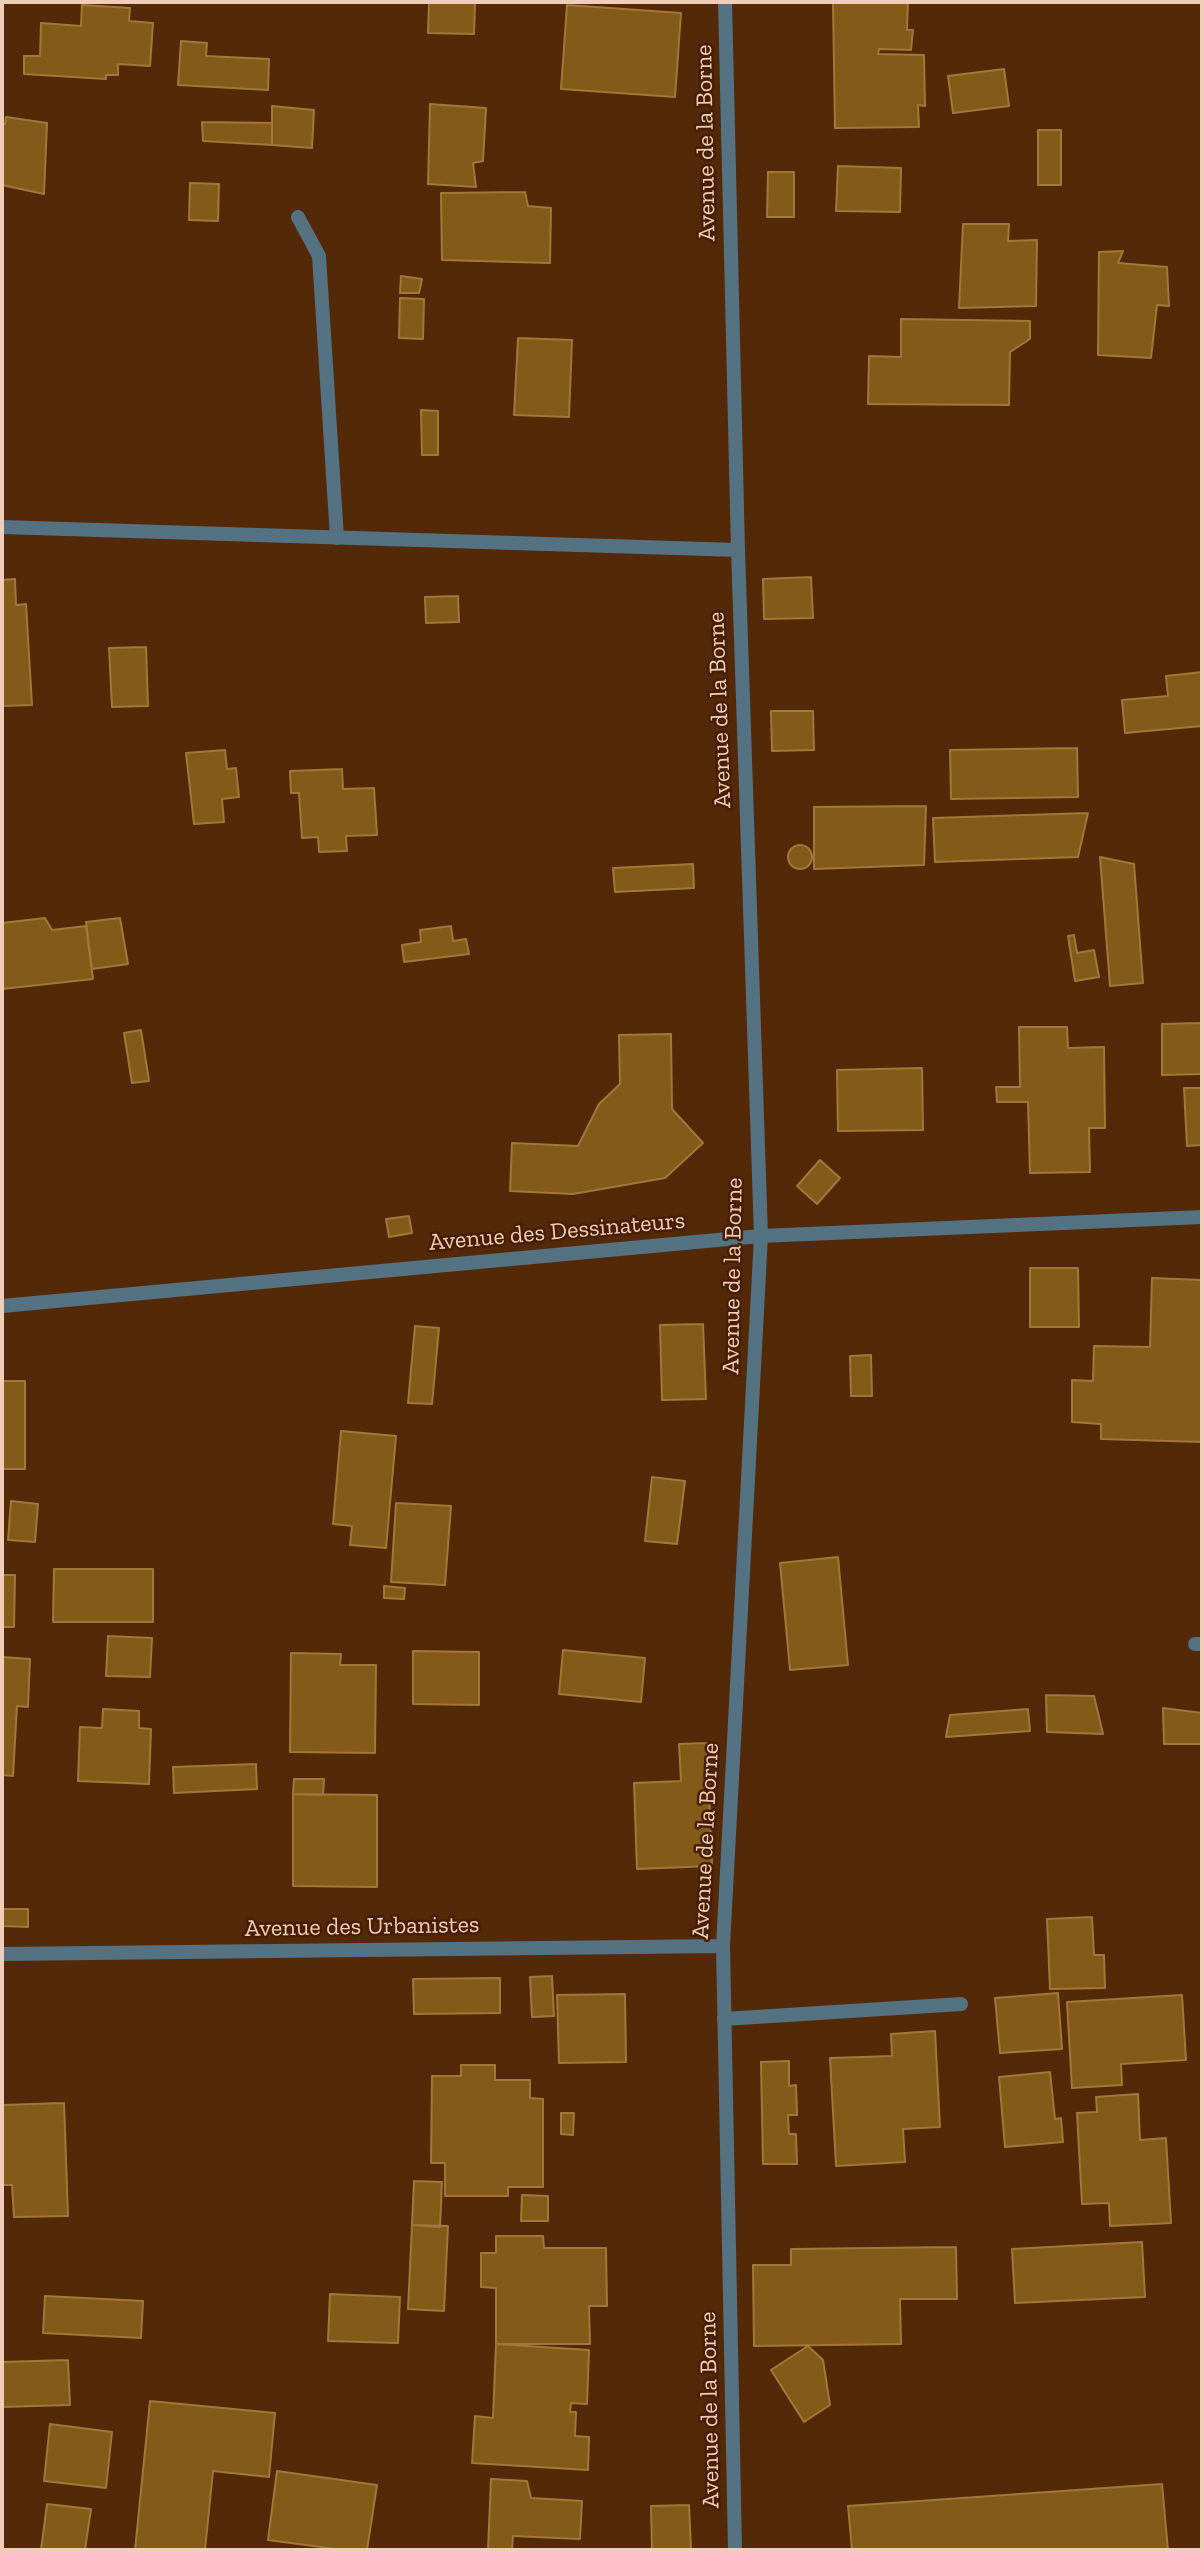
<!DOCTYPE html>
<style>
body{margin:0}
#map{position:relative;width:1204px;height:2552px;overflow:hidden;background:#532908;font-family:"Zilla Slab",serif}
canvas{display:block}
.frame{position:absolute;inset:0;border:4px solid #efcdb8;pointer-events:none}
</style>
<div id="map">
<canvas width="1204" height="2552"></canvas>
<div class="frame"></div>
</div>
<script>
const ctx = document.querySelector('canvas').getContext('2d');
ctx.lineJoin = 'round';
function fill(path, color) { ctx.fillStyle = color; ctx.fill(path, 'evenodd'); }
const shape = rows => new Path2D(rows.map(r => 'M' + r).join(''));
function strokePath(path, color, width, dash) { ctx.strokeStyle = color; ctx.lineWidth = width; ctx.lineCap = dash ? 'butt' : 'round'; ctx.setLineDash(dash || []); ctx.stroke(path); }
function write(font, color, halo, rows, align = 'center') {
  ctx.font = font + ' "Zilla Slab",serif'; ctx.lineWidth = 5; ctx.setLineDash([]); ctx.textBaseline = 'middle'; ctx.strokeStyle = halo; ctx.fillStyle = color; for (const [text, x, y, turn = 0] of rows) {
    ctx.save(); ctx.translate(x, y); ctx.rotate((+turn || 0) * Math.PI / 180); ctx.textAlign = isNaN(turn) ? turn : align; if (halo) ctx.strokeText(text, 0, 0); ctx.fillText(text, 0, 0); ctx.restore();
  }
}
const building = shape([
 [429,2,475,3,474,34,428,33,429,2],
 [833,2,908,2,907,30,913,30,911,50,879,49,878,54,924,55,925,106,918,105,919,127,835,128,833,2],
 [82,5,130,8,129,21,153,23,150,66,118,64,118,75,106,75,106,79,24,74,24,56,40,56,41,23,81,26,82,5],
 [567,5,681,13,675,97,561,89,567,5],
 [181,41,207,43,206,56,269,59,268,90,178,85,181,41],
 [1004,69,1009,106,953,113,948,76,1004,69],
 [430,104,486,108,483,161,473,163,476,187,428,184,430,104],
 [272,106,314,110,312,148,272,145,272,106],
 [6,117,47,123,44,194,2,185,2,124,5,124,6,117],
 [202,122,272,123,272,145,203,141,202,122],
 [1038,130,1061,130,1061,185,1038,185,1038,130],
 [838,166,901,168,900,212,836,211,838,166],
 [768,172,794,172,794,217,767,217,768,172],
 [190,183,219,184,218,221,189,220,190,183],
 [525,192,528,206,551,208,550,263,442,260,441,193,525,192],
 [963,224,1009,224,1008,241,1037,240,1036,306,959,308,963,224],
 [1123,251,1118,263,1167,267,1169,306,1157,305,1151,358,1098,355,1099,252,1123,251],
 [401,276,422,279,419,293,400,293,401,276],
 [400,298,424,299,423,339,399,338,400,298],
 [901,319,1030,321,1030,339,1010,352,1009,405,868,404,869,356,901,357,901,319],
 [518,338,572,340,569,417,514,415,518,338],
 [421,410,438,411,438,455,422,455,421,410],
 [811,577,813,618,764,619,763,579,811,577],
 [15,579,16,605,26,604,32,705,2,706,2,580,15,579],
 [458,596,459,622,426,623,425,597,458,596],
 [146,647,148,706,112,707,109,648,146,647],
 [1202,672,1202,726,1125,733,1122,700,1168,696,1166,676,1202,672],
 [771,711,813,711,814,750,772,751,771,711],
 [1077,748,1078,797,951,799,950,750,1077,748],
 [225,750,227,769,236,768,239,797,222,799,224,822,194,824,186,753,225,750],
 [342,769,343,789,374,788,377,835,346,836,347,851,319,852,318,837,302,838,299,793,291,793,290,771,342,769],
 [926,806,924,865,814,869,814,807,926,806],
 [1088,813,1078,857,935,862,933,818,1088,813],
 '788 857a12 12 0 1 1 24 0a12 12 0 1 1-24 0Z',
 [1100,857,1134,864,1143,983,1110,986,1100,857],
 [693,864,694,888,615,892,613,868,693,864],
 [45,918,52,930,86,926,93,979,2,989,2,923,45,918],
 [120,918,128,964,92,969,86,922,120,918],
 [451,926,453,941,466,939,469,954,404,962,402,945,421,942,420,930,451,926],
 [1074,935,1077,953,1094,950,1099,977,1075,981,1068,936,1074,935],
 [1202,1023,1202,1074,1162,1075,1162,1024,1202,1023],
 [1019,1027,1067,1027,1068,1048,1104,1047,1105,1128,1089,1128,1090,1172,1030,1173,1028,1102,997,1102,996,1087,1020,1087,1019,1027],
 [141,1030,149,1081,132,1083,124,1033,141,1030],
 [671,1034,672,1109,703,1143,665,1178,573,1194,510,1191,512,1143,578,1146,599,1104,620,1084,619,1035,671,1034],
 [922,1068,923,1130,838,1131,837,1070,922,1068],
 [1184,1088,1202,1088,1202,1145,1187,1146,1184,1088],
 [820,1160,840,1178,817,1204,797,1186,820,1160],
 [409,1216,412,1233,389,1237,386,1219,409,1216],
 [1030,1268,1078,1268,1079,1327,1030,1327,1030,1268],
 [1152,1278,1202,1280,1202,1442,1101,1439,1101,1424,1072,1422,1072,1380,1093,1381,1094,1346,1150,1347,1152,1278],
 [703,1324,706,1399,662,1400,660,1325,703,1324],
 [415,1326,439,1328,432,1404,408,1403,415,1326],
 [871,1355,872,1396,851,1396,850,1356,871,1355],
 [2,1381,25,1381,25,1469,2,1469,2,1381],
 [341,1431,396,1436,386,1548,350,1545,352,1526,333,1524,341,1431],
 [652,1477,685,1481,677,1544,645,1541,652,1477],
 [11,1501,38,1504,35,1542,8,1540,11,1501],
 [396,1503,451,1506,445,1585,391,1582,396,1503],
 [838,1557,848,1665,790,1670,780,1563,838,1557],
 [54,1569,153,1569,153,1622,53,1622,54,1569],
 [2,1575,15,1575,14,1627,2,1627,2,1575],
 [384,1586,405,1588,404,1599,384,1598,384,1586],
 [108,1636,152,1638,150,1677,106,1676,108,1636],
 [563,1650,645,1658,641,1702,559,1694,563,1650],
 [413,1651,479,1652,479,1705,413,1704,413,1651],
 [291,1653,341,1654,340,1665,376,1665,375,1753,290,1752,291,1653],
 [2,1657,30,1659,28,1707,17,1706,13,1776,2,1775,2,1657],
 [1046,1695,1094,1696,1103,1734,1047,1732,1046,1695],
 [1163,1708,1202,1713,1202,1744,1164,1744,1163,1708],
 [103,1709,139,1711,139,1728,151,1729,149,1784,78,1781,80,1727,102,1728,103,1709],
 [1028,1709,1030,1731,946,1737,950,1715,1028,1709],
 [707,1743,712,1866,637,1869,634,1783,681,1781,679,1744,707,1743],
 [256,1764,257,1789,174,1793,173,1767,256,1764],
 [294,1779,324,1779,323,1795,293,1794,294,1779],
 [293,1794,377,1795,377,1887,293,1886,293,1794],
 [3,1909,28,1909,28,1927,3,1926,3,1909],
 [1092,1917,1094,1955,1104,1955,1105,1988,1050,1989,1047,1919,1092,1917],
 [552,1976,554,2016,532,2017,530,1977,552,1976],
 [500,1978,500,2013,414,2014,413,1979,500,1978],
 [1058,1993,1062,2049,1000,2053,995,1998,1058,1993],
 [625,1994,626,2062,559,2063,557,1995,625,1994],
 [1182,1995,1186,2060,1121,2064,1122,2085,1072,2088,1067,2002,1182,1995],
 [935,2031,940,2127,903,2129,905,2162,836,2166,830,2058,892,2056,891,2034,935,2031],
 [789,2061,789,2086,796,2085,797,2115,788,2115,789,2134,796,2134,797,2164,763,2164,761,2062,789,2061],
 [461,2065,495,2065,495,2080,530,2080,530,2098,543,2099,543,2187,508,2187,508,2196,445,2196,445,2163,431,2163,432,2076,461,2076,461,2065],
 [1050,2072,1055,2119,1061,2118,1063,2142,1005,2147,999,2077,1050,2072],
 [1138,2094,1140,2140,1166,2138,1171,2223,1110,2226,1109,2203,1082,2204,1077,2113,1097,2112,1096,2097,1138,2094],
 [64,2103,68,2216,14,2217,12,2185,2,2185,2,2105,64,2103],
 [561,2113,574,2113,573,2135,561,2134,561,2113],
 [414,2181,442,2182,440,2227,412,2225,414,2181],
 [522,2195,548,2196,548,2221,521,2221,522,2195],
 [412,2225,448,2226,444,2311,408,2309,412,2225],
 [496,2236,543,2236,544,2248,606,2248,607,2306,589,2306,590,2344,496,2344,496,2288,481,2287,481,2253,496,2253,496,2236],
 [1142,2242,1145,2297,1015,2303,1012,2249,1142,2242],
 [956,2247,957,2299,900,2299,901,2344,754,2346,753,2265,791,2265,791,2249,956,2247],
 [330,2294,400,2297,398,2343,328,2341,330,2294],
 [45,2296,143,2301,141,2338,43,2333,45,2296],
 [496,2344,589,2350,587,2404,571,2403,570,2412,576,2412,575,2436,589,2437,588,2470,472,2463,475,2416,493,2418,496,2344],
 [808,2346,823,2360,830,2405,804,2422,771,2370,808,2346],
 [68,2360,70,2405,2,2407,2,2362,68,2360],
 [150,2401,275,2413,269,2477,213,2471,205,2550,135,2550,150,2401],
 [50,2424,112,2432,106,2488,44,2481,50,2424],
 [277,2471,377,2485,367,2550,343,2550,268,2540,277,2471],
 [491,2479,527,2481,531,2498,582,2501,580,2539,513,2536,512,2550,488,2550,491,2479],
 [1162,2484,1168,2550,852,2550,848,2506,1162,2484],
 [47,2504,91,2509,85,2550,41,2550,47,2504],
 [689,2505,691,2550,652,2550,651,2506,689,2505]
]);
fill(building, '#845a19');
strokePath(building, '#a3773a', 2);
strokePath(shape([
 [298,217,319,256,337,538],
 [1195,1644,1202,1644],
 [724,2019,961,2004]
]), '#547282', 14);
strokePath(shape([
 [725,2,738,550,761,1236,723,1946,735,2550],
 [2,527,738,550],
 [2,1306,761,1236,1202,1217],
 [2,1954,723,1946]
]), '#547282', 14);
write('24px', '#efcdb8', '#481e00', [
 ["Avenue de la Borne",706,143,-91],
 ["Avenue de la Borne",720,710,-92],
 ["Avenue des Dessinateurs",557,1232,-5],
 ["Avenue de la Borne",733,1276,-89],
 ["Avenue de la Borne",706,1841,-87],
 ["Avenue des Urbanistes",362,1927,-1],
 ["Avenue de la Borne",710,2410,-91]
]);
</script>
